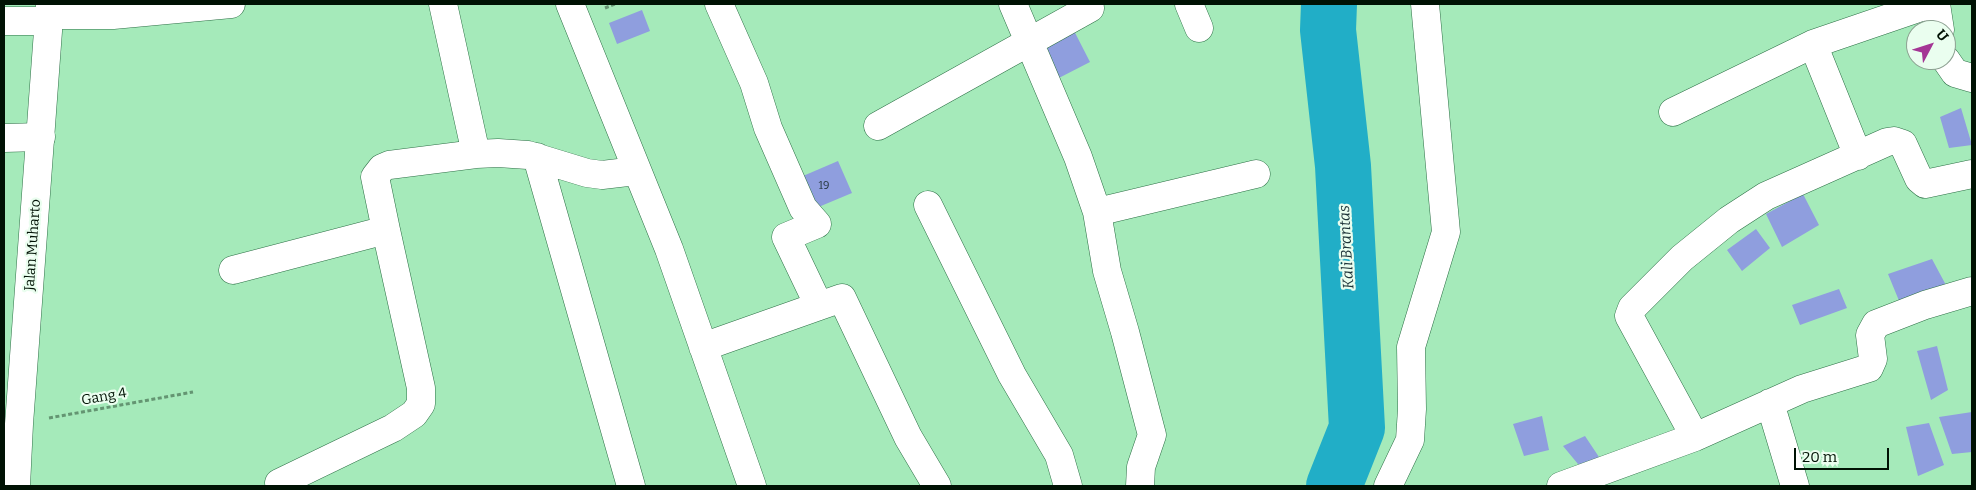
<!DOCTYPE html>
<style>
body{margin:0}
#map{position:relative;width:1976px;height:490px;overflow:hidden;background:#a5eaba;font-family:Bitter,serif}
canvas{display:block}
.frame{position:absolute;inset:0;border:5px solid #001204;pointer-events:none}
.north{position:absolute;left:1906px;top:20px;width:50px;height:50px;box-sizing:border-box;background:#eafeef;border:1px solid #8ca091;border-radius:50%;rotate:50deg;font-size:14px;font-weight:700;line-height:20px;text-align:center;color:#001204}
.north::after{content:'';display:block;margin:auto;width:18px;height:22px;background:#a43695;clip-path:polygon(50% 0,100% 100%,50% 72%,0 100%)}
.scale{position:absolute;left:1794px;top:448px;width:95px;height:22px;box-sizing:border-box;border:2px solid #001204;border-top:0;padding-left:6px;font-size:15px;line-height:18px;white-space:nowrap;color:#001204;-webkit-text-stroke:4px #eafeef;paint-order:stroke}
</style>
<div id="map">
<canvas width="1976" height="490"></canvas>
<div class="frame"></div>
<div class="north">U</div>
<div class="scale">20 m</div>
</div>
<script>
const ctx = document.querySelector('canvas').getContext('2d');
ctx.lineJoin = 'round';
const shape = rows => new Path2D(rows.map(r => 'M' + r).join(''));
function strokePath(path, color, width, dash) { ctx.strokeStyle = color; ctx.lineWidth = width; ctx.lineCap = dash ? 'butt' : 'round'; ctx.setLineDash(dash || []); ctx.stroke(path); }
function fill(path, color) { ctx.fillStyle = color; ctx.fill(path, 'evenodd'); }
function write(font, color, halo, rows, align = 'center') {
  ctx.font = font + ' Bitter,serif'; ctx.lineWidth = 4.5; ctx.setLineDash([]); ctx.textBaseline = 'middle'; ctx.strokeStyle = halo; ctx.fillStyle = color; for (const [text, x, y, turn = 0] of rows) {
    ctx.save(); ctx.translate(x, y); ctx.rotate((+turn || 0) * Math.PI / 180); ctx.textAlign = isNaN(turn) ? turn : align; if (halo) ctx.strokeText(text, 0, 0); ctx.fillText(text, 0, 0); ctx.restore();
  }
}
strokePath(shape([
 [1329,4,1328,30,1343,166,1357,428,1334,486]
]), '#21aec7', 56);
fill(shape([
 [642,10,650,31,617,44,609,23],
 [1069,21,1090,62,1055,80,1034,39],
 [1961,108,1972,145,1949,148,1940,117],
 [838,161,852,193,809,211,796,179],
 [1803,194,1819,225,1782,247,1766,214],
 [1756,229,1770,248,1742,271,1727,250],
 [1932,259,1947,287,1902,308,1888,274],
 [1839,289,1847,308,1800,325,1792,305],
 [1937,346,1948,390,1931,400,1917,351],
 [1972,412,1972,452,1952,454,1939,417],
 [1542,416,1549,450,1524,456,1513,424],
 [1929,423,1944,465,1918,476,1906,427],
 [1585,436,1599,457,1583,470,1563,446]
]), '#8f9ede');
const minor = shape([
 [443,4,476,154],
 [570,4,669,249,752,486],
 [719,4,754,83,768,128,803,208,817,224,786,237,819,306,842,298,908,437,937,486],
 [1013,4,1078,157,1097,212,1107,271,1125,332,1152,435,1141,467,1140,486],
 [1189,4,1199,28],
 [1936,4,1940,30],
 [49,15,113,15,231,4],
 [4,21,49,21],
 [1813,44,1858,156],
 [1946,60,1955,73,1972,78],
 [1673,112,1813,44,1930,4],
 [878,126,1090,8,1088,4],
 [4,138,41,137],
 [537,157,631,486],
 [928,205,1012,375,1059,455,1068,486],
 [1097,212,1256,174],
 [233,270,386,230,375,177,382,168,389,165,476,154,498,153,528,155,587,173,602,175,636,171],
 [703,347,819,306],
 [1770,403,1795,486],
 [1695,437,1629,316,1632,308,1682,258,1729,220,1766,196,1887,142,1894,141,1903,144,1919,179,1925,184,1972,174],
 [279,483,393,428,414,414,421,404,421,388,386,230],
 [1388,486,1410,440,1412,409,1411,347,1446,232,1425,4],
 [1561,486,1695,437,1802,389,1869,368,1873,359,1870,335,1876,324,1925,305,1972,291]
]);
const major = shape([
 [16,486,19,424,50,4]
]);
strokePath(minor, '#2d7046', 29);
strokePath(major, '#2d7046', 29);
strokePath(shape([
 [605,8,615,4],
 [49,418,193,392]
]), '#649572', 3, [4, 2.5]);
strokePath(minor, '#fff', 28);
strokePath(major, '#fff', 28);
write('11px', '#24353a', null, [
 ["19",824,186]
]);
write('14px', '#001204', '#eafeef', [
 ["Jalan Muharto",33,245,-86],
 ["Gang 4",104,397,-10]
]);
write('italic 15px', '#1e3439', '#eafeef', [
 ["Kali Brantas",1347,247,-93]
]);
</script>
